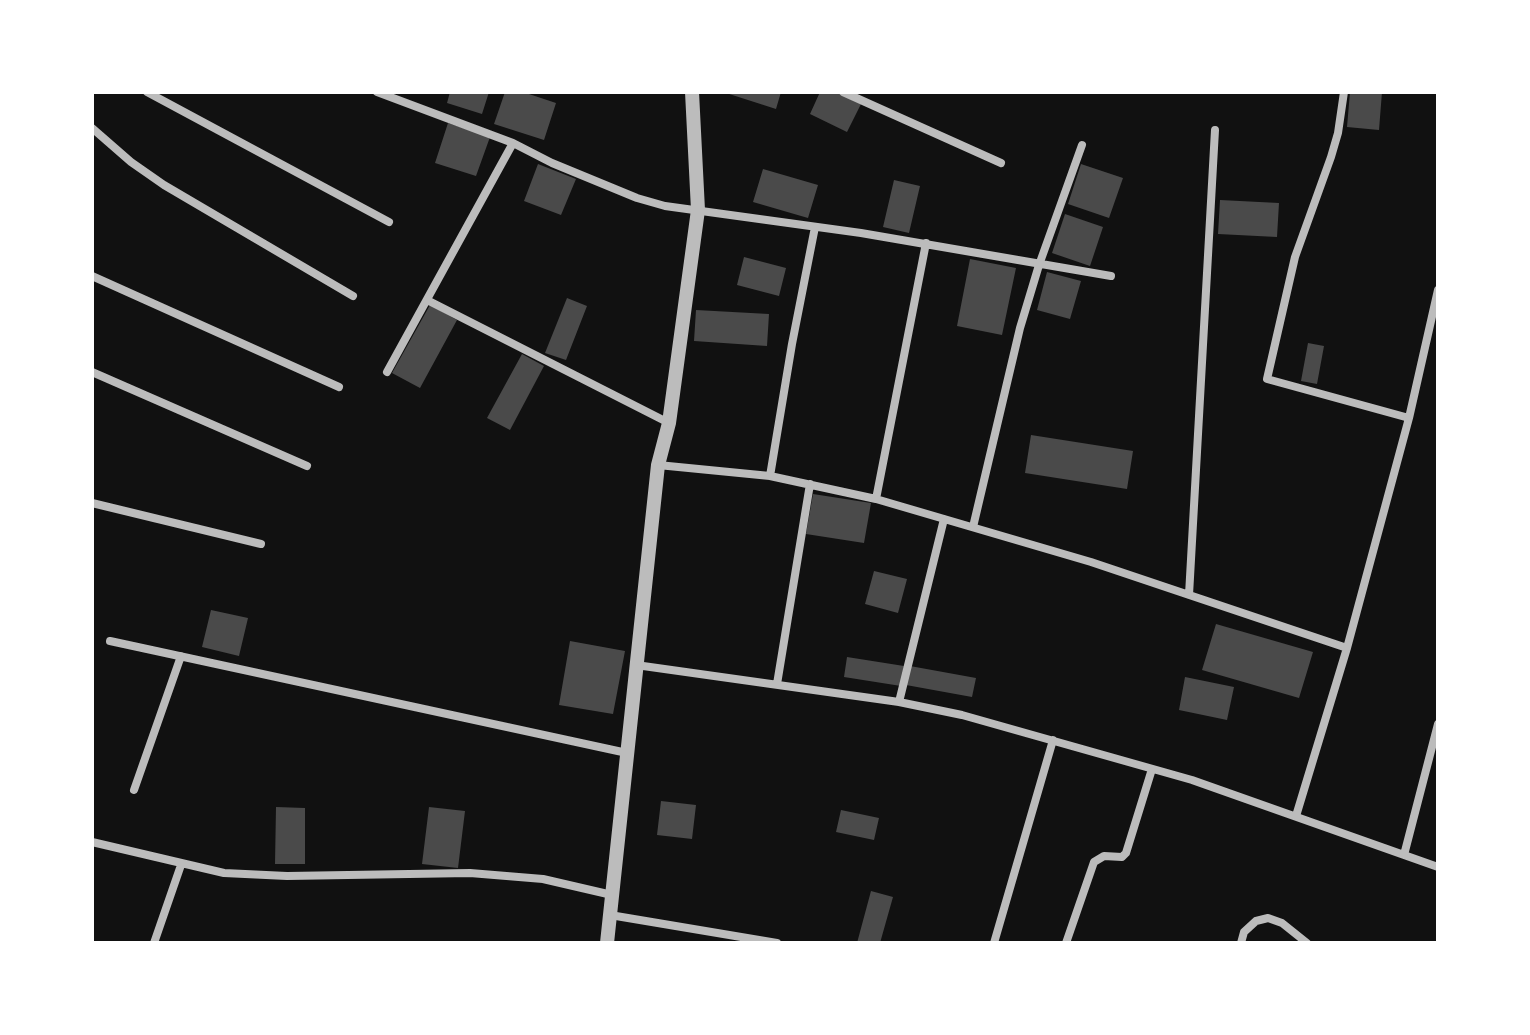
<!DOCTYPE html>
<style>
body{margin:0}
#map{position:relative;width:1530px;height:1035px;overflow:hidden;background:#111;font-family:"DM Sans",sans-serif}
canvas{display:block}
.frame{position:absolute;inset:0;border:94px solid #fff;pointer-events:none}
</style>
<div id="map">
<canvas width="1530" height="1035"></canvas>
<div class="frame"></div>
</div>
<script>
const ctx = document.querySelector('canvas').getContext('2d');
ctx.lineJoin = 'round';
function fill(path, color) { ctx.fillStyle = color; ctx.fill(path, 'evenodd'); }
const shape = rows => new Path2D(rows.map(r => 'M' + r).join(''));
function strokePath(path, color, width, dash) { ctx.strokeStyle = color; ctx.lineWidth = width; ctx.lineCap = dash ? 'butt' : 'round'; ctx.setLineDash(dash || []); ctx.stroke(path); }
fill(shape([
 [450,92,489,92,482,114,447,103],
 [505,92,523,92,556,103,544,140,494,124],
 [723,92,781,92,776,109],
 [820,92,835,92,861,104,847,132,810,114],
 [1350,92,1382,92,1379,130,1347,127],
 [448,123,490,137,476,176,435,163],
 [538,164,576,179,561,215,524,201],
 [1081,164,1123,178,1109,218,1068,204],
 [763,169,818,185,808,218,753,202],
 [894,180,920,186,909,233,883,227],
 [1220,200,1279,203,1277,237,1218,234],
 [1065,214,1103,227,1090,266,1052,253],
 [744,257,786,268,779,296,737,285],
 [970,259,1016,268,1002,335,957,326],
 [1047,272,1081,281,1070,319,1037,310],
 [567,298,587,306,566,360,545,353],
 [430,305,457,320,420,388,392,373],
 [696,310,769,314,767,346,694,341],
 [1308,343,1324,346,1317,384,1301,381],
 [522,354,544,366,510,430,487,418],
 [1031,435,1133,451,1127,489,1025,473],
 [813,494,871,503,864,543,806,534],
 [874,571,907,579,898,613,865,604],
 [211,610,248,618,239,656,202,647],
 [1216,624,1313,652,1299,698,1202,670],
 [570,641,625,651,613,714,559,705],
 [847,657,904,666,901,686,844,677],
 [910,666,976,678,972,697,906,685],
 [1185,677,1234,687,1227,720,1179,710],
 [661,801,696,805,692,839,657,835],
 [276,807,305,808,305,864,275,864],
 [429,807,465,811,458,868,422,864],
 [841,810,879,818,874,840,836,832],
 [871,891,893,897,880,943,857,943]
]), '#4a4a4a');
strokePath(shape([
 [147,92,389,222],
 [377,92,513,143,552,163,637,198,665,206,861,233,1111,276],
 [843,92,1001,163],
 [1344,92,1338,133,1331,157,1295,257,1267,379,1409,418],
 [92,128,131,162,164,185,353,296],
 [92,276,339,387],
 [427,300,669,423],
 [92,372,307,466],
 [387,372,513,143],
 [658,465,770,476,876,499,1091,562,1347,648],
 [770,476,792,344,815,227],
 [876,499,926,243],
 [92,503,261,544],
 [973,527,1020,328,1039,265,1082,145],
 [1189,595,1215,130],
 [110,641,627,753],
 [636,665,899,702,962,715,1192,780,1438,867],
 [777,684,810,484],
 [899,702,944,519],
 [134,790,181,656],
 [1296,816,1347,648,1409,418,1438,290],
 [92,842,224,873,287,876,470,873,543,879,612,895],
 [1404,855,1438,724],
 [610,915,777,943],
 [154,943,181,865],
 [994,943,1053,740],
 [1066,943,1094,862,1104,856,1122,857,1126,853,1152,769],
 [1241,943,1244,932,1256,921,1268,918,1282,923,1307,943]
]), '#bcbcbc', 8);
strokePath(shape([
 [607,943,658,465,669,423,698,210,692,92]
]), '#bcbcbc', 14);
</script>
